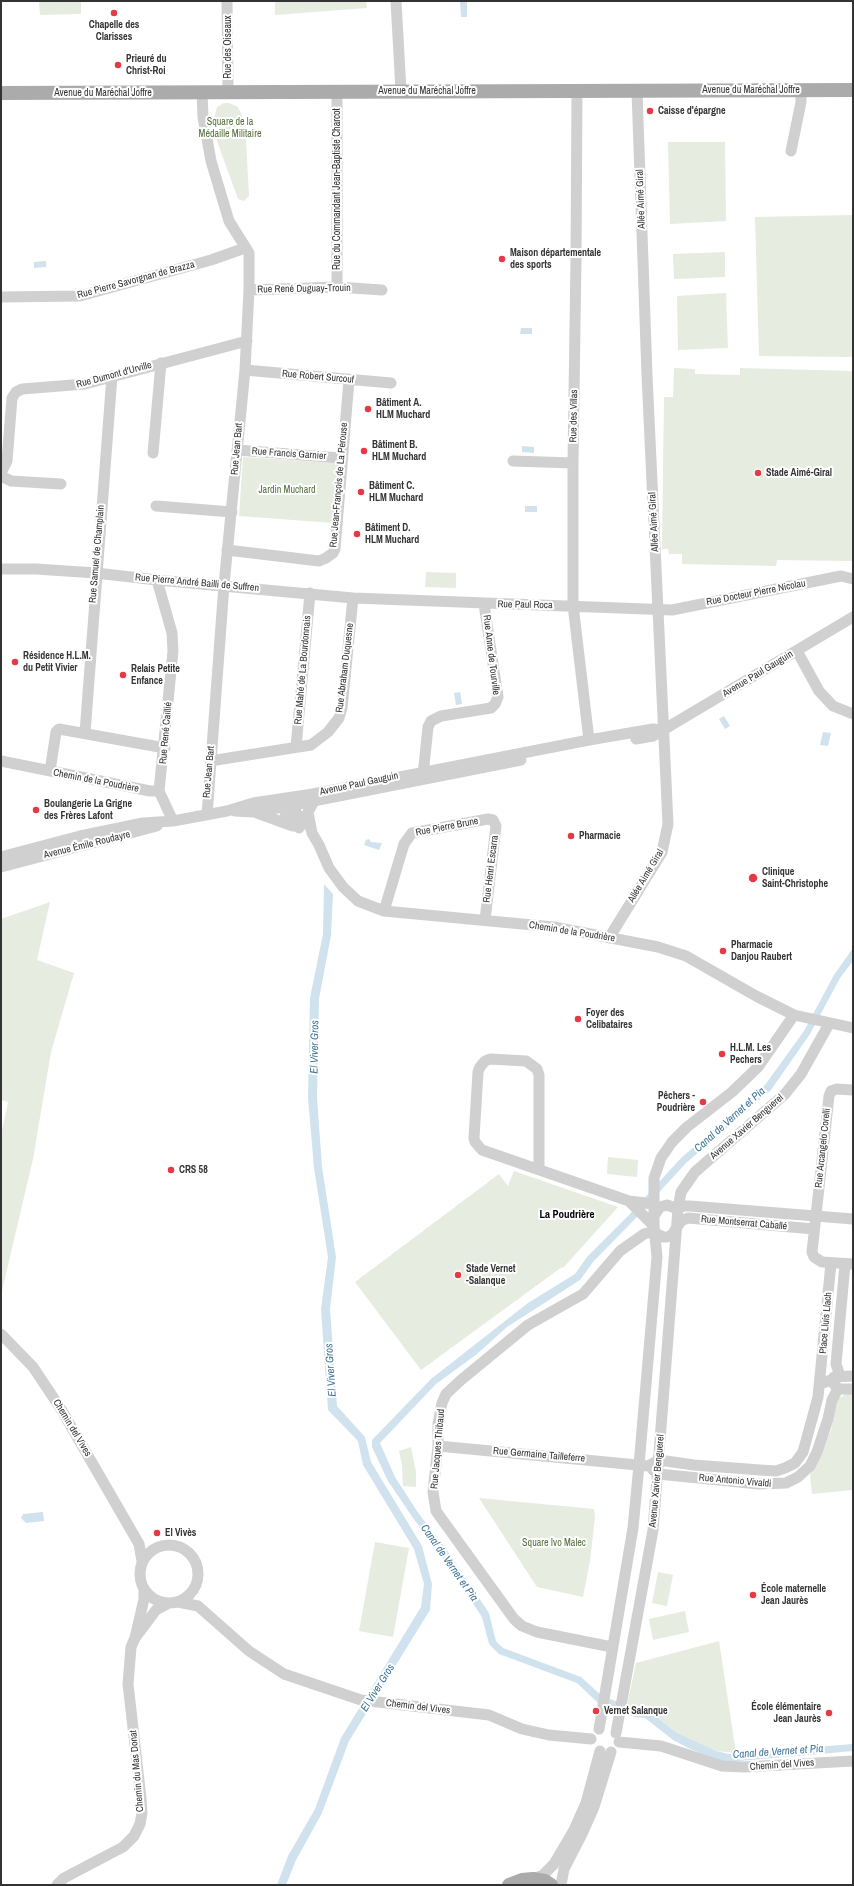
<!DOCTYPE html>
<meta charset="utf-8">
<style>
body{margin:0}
#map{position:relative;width:854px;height:1886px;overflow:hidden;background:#fff;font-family:"Archivo Narrow",sans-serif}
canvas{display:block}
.frame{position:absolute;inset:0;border:2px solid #333;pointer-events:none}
</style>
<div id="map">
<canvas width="854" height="1886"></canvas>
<div class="frame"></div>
</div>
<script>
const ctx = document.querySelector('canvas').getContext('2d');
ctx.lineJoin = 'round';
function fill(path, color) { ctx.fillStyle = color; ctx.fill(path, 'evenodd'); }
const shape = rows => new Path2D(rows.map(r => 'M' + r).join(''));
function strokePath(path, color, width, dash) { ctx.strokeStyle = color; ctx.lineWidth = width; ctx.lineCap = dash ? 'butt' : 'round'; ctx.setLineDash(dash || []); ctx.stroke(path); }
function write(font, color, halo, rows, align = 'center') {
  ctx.font = font + ' "Archivo Narrow",sans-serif'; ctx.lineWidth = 4; ctx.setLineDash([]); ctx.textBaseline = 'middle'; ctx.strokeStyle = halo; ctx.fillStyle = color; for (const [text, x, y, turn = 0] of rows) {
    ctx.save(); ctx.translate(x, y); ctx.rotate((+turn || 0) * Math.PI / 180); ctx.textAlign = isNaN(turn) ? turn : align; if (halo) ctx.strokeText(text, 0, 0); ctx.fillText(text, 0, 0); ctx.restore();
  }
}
fill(shape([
 [39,1,81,1,81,14,40,15],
 [275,1,366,1,367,8,275,15],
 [224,103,229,103,238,107,245,122,249,196,244,201,238,199,218,144,214,130,213,122,217,107],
 [668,142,725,142,726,221,670,224],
 [853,215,853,357,759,356,755,217],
 [725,252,725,277,674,279,673,254],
 [726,293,728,348,678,350,677,296],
 [674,368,695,369,695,374,740,375,740,368,853,371,853,561,777,560,776,566,682,564,682,554,669,554,668,549,662,549,664,397,673,397],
 [243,457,336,463,333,523,239,516],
 [426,572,456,573,456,588,425,587],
 [50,902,37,960,74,973,51,1052,33,1159,1,1295,1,1135,8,1102,1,1100,1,919],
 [608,1157,638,1160,637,1177,607,1174],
 [514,1171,618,1207,563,1268,562,1267,421,1370,355,1282,499,1174,508,1186],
 [847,1393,853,1394,853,1492,852,1490,812,1494,810,1475,831,1430,838,1399],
 [411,1447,416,1472,416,1487,403,1486,402,1465,399,1451],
 [479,1498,594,1509,595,1517,590,1561,583,1597,537,1587],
 [375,1542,409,1548,393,1637,359,1631],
 [658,1572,673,1575,667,1606,652,1603],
 [685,1611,689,1632,653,1640,649,1619],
 [719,1641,736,1753,716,1751,691,1741,677,1733,648,1710,637,1709,627,1705,636,1663]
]), '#e6ecdf');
fill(shape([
 [460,1,467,1,467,17,461,17],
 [46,261,46,267,34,268,34,262],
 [521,328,532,328,532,334,520,334],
 [522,446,534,447,534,453,522,452],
 [525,506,537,506,537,512,525,512],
 [460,692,462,704,456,705,454,693],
 [724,716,730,726,725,729,719,719],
 [823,732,831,733,828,746,820,745],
 [369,839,371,842,382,843,379,850,364,845,366,840],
 [324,884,333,894,331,935,319,999,317,1098,322,1167,336,1257,330,1309,337,1406,365,1437,371,1462,422,1546,432,1584,430,1610,349,1741,322,1813,296,1860,286,1885,277,1885,288,1856,315,1809,341,1738,421,1607,424,1584,414,1549,363,1465,358,1441,328,1410,321,1309,328,1257,314,1168,308,1098,310,998,323,934],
 [853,948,853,961,840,978,810,1034,771,1090,686,1163,633,1221,593,1262,580,1280,507,1327,477,1354,436,1384,380,1443,395,1477,419,1514,444,1546,489,1613,496,1641,503,1648,581,1677,602,1696,637,1709,648,1710,677,1733,716,1751,729,1754,741,1753,853,1744,853,1751,728,1762,714,1759,688,1748,673,1740,645,1718,635,1717,598,1703,577,1683,499,1654,489,1644,482,1617,438,1551,413,1518,388,1481,372,1447,372,1440,431,1379,528,1303,575,1274,587,1257,628,1216,681,1158,765,1085,804,1031,834,975],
 [43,1512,44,1521,26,1523,21,1518,23,1514]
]), '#cfe2ee');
strokePath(shape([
 [227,1,228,92],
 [396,1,401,91],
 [577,91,576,258,573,463,573,605,589,740],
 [202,92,203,117,211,161,229,221,249,253,249,290,245,370,224,585,207,815],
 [337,92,337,287],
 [791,151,801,102,801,90],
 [249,290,337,287,382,290],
 [1,297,80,296,211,260,245,248],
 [245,370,391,383],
 [237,450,341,458],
 [153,453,161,363],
 [513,461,573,463],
 [1,473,7,461,12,398,16,392,22,389,85,384,247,341],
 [1,476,11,481,61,484],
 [156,506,232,512],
 [227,550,319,561,326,558,333,553,335,549,349,380],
 [1,569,36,569,96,573,157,580,353,598,672,610,841,576,853,579],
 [157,580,172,633,173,651,159,791],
 [797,651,819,691,833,706,853,714],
 [85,733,112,376],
 [636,739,653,736,853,617],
 [296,747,310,593],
 [1,761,150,791,159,791],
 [210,761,311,745,328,732,339,718,342,708,353,598],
 [50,771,56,732,59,729,165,748],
 [423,775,428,727,431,721,441,716,491,708,495,704,498,697,484,604],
 [159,791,173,821],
 [287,801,293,805,297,814,310,827],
 [314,801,308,812,312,833,319,845,329,868,343,887,358,901,384,911,554,927,658,947,686,956,756,996,794,1015,853,1028],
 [287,803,283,807,287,817,299,828],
 [235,811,254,812,283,807,521,760],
 [257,813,293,826],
 [1,857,80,836,143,823,173,821,227,811,253,803,313,794,589,740,653,729,663,730],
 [1,867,157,826],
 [384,911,404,844,412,833,488,819,493,820,496,826,485,920],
 [609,938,662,852,668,824,647,375,637,91],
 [853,1090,837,1089,831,1091,829,1096,812,1252,814,1257,822,1262,853,1264],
 [539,1169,539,1075,537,1069,526,1061,490,1059,485,1061,480,1067,478,1072,474,1138,475,1142,482,1150,629,1201,653,1204],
 [629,1201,654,1226],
 [654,1216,660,1207,667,1205,678,1209,683,1206,690,1206,853,1219],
 [655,1233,663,1237,667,1237,672,1235,681,1221,688,1218,814,1229],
 [1,1334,33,1367,61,1409,139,1544,142,1561],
 [840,1376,836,1364,845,1264],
 [834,1377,853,1376],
 [820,1384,831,1380,838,1389],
 [438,1446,648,1466,659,1460,694,1465,760,1470,776,1471,785,1468,795,1463,803,1452,818,1397,831,1263],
 [653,1470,658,1474,759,1484,786,1483,798,1477,810,1466,817,1452,828,1419,832,1400,838,1389,853,1389],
 '140 1574a29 29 0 1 1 58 0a29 29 0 1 1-58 0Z',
 [144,1590,144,1599,135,1638,156,1610,169,1603],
 [178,1602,198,1606,249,1651,284,1674,361,1700,489,1715,522,1729,549,1735,591,1739],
 [612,1647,537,1632,522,1626,514,1619,436,1511,433,1492,438,1446,438,1424,442,1403,446,1394,461,1380,528,1325,583,1294,620,1251,644,1234,655,1231],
 [599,1729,633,1528,639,1465,657,1257,654,1226,654,1178,661,1158,672,1142,687,1127,732,1092,758,1067,794,1015],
 [616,1733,653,1530,678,1209,681,1192,695,1172,785,1094,801,1074,829,1024],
 [619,1742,661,1746,722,1766,744,1767,853,1761],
 [533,1879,543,1875,554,1864,574,1830,586,1803,600,1751],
 [57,1885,64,1878,123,1847,134,1836,140,1824,142,1813,141,1798,128,1684,131,1647,135,1638],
 [561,1885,564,1869,582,1834,594,1807,611,1752]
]), '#d0d0d0', 11);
strokePath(shape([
 [1,93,853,90],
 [509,1885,522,1880,533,1879,545,1881,551,1885]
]), '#ababab', 14);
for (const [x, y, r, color] of [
 [114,13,4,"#e63946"],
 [118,65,4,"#e63946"],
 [650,111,4,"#e63946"],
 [502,259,4,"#e63946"],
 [368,409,4,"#e63946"],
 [364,451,4,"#e63946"],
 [758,473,4,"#e63946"],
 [361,492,4,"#e63946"],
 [357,534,4,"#e63946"],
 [15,662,4,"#e63946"],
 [123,675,4,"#e63946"],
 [36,810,4,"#e63946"],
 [571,836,4,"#e63946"],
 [753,878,5,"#e63946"],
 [723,951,4,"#e63946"],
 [578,1019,4,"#e63946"],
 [722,1054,4,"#e63946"],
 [703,1102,4,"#e63946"],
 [171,1170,4,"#e63946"],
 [458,1275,4,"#e63946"],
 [157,1533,4,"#e63946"],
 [753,1595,4,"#e63946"],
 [596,1711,4,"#e63946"],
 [829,1713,4,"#e63946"]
]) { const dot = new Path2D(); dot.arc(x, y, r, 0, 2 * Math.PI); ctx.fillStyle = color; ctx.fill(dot); strokePath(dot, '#fff', 1.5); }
write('bold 10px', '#333', '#fff', [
 ["Chapelle des",114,25,"center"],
 ["Clarisses",114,37,"center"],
 ["Prieuré du",126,59],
 ["Christ-Roi",126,71],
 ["Caisse d'épargne",658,111],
 ["Maison départementale",510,253],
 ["des sports",510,265],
 ["Bâtiment A.",376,403],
 ["HLM Muchard",376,415],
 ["Bâtiment B.",372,445],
 ["HLM Muchard",372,457],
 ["Stade Aimé-Giral",766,473],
 ["Bâtiment C.",369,486],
 ["HLM Muchard",369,498],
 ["Bâtiment D.",365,528],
 ["HLM Muchard",365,540],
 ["Résidence H.L.M.",23,656],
 ["du Petit Vivier",23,668],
 ["Relais Petite",131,669],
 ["Enfance",131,681],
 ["Boulangerie La Grigne",44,804],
 ["des Frères Lafont",44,816],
 ["Pharmacie",579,836],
 ["Clinique",762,872],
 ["Saint-Christophe",762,884],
 ["Pharmacie",731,945],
 ["Danjou Raubert",731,957],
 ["Foyer des",586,1013],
 ["Celibataires",586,1025],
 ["H.L.M. Les",730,1048],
 ["Pechers",730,1060],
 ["Pêchers -",695,1096,"right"],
 ["Poudrière",695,1108,"right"],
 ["CRS 58",179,1170],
 ["Stade Vernet",466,1269],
 ["-Salanque",466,1281],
 ["El Vivès",165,1533],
 ["École maternelle",761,1589],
 ["Jean Jaurès",761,1601],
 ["École élémentaire",821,1707,"right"],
 ["Jean Jaurès",821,1719,"right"],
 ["Vernet Salanque",604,1711]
], 'left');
write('10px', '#333', '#fff', [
 ["Rue des Oiseaux",228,47,-90],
 ["Avenue du Maréchal Joffre",751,90],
 ["Avenue du Maréchal Joffre",427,91],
 ["Avenue du Maréchal Joffre",103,93],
 ["Rue du Commandant Jean-Baptiste Charcot",337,189,-90],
 ["Allée Aimé Giral",641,199,-92],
 ["Rue Pierre Savorgnan de Brazza",136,280,-15],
 ["Rue René Duguay-Trouin",304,289,-1],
 ["Rue Dumont d'Urville",114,375,-15],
 ["Rue Robert Surcouf",318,377,5],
 ["Rue des Villas",574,416,-89],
 ["Rue Jean Bart",237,449,-85],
 ["Rue Francis Garnier",289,454,4],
 ["Rue Jean-François de La Pérouse",339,485,-85],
 ["Allée Aimé Giral",654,522,-93],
 ["Rue Samuel de Champlain",97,554,-85],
 ["Rue Pierre André Bailli de Suffren",197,583,5],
 ["Rue Docteur Pierre Nicolau",756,593,-11],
 ["Rue Paul Roca",525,605,1],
 ["Rue Anne de Tourville",491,655,83],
 ["Rue Abraham Duquesne",345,668,-83],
 ["Rue Mahé de La Bourdonnais",303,670,-85],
 ["Avenue Paul Gauguin",758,674,-31],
 ["Rue René Caillié",166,733,-85],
 ["Rue Jean Bart",209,772,-85],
 ["Chemin de la Poudrière",96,781,11],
 ["Avenue Paul Gauguin",359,784,-12],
 ["Rue Pierre Brune",447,827,-11],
 ["Avenue Émile Roudayre",87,845,-14],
 ["Rue Henri Escarra",491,869,-83],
 ["Allée Aimé Giral",646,876,-59],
 ["Chemin de la Poudrière",572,932,9],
 ["Avenue Xavier Benguerel",747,1127,-41],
 ["Rue Arcangelo Corelli",823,1148,-84],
 ["Rue Montserrat Caballé",744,1223,5],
 ["Place Lluís Llach",826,1323,-85],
 ["Chemin del Vives",72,1428,59],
 ["Rue Jacques Thibaud",438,1449,-85],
 ["Rue Germaine Tailleferre",539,1455,5],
 ["Avenue Xavier Benguerel",657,1481,-85],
 ["Rue Antonio Vivaldi",735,1481,5],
 ["Chemin del Vives",418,1707,7],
 ["Chemin del Vives",782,1765,-4],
 ["Chemin du Mas Donat",137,1771,-95]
]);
write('10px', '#56703f', '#fff', [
 ["Square de la",230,122],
 ["Médaille Militaire",230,134],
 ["Jardin Muchard",287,490],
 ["Square Ivo Malec",554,1543]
]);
write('italic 11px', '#3f7597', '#fff', [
 ["El Viver Gros",315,1047,-89],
 ["Canal de Vernet et Pia",730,1120,-42],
 ["El Viver Gros",331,1370,-94],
 ["Canal de Vernet et Pia",449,1563,55],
 ["El Viver Gros",378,1688,-58],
 ["Canal de Vernet et Pia",778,1752,-4]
]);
write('bold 11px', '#000', '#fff', [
 ["La Poudrière",567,1215]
]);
</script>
